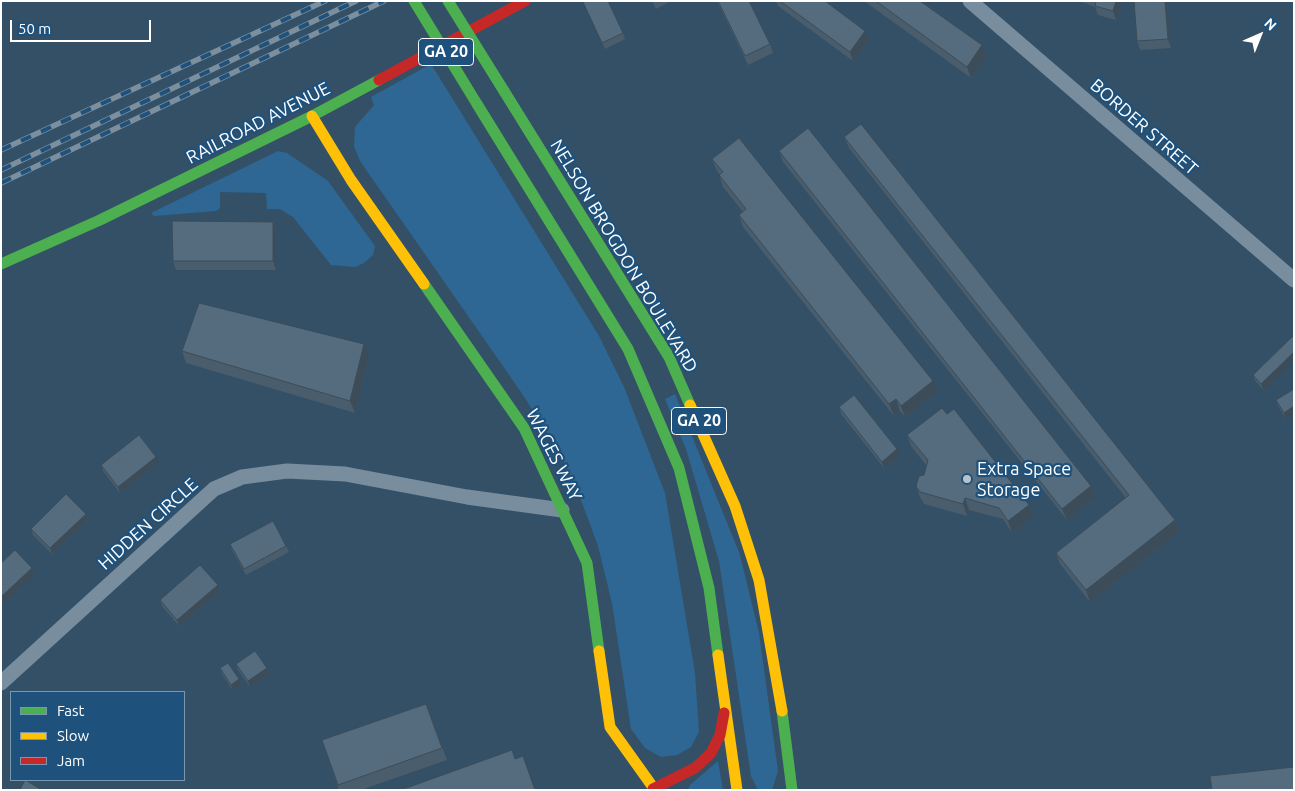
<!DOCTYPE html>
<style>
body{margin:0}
#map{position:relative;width:1295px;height:791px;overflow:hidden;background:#345067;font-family:Ubuntu,sans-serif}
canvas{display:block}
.frame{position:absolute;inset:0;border:2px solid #fff;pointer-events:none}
.legend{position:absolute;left:10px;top:691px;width:175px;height:90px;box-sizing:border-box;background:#1e527d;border:1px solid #7897b1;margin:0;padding:6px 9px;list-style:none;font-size:15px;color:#fff}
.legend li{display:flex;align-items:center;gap:10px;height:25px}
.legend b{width:25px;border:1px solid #7897b1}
.north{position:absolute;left:1235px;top:10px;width:50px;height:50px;-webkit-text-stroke:4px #1e527d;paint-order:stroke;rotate:44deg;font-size:14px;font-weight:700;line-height:20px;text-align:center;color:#fff}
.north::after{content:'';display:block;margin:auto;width:18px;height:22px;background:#fff;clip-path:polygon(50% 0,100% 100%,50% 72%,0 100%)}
.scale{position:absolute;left:10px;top:20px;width:141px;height:22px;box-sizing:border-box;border:2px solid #fff;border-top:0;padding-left:6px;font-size:15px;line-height:18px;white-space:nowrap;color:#fff;-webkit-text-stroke:4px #1e527d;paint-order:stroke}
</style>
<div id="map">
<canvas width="1295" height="791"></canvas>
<div class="frame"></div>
<ul class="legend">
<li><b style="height:6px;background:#4caf50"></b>Fast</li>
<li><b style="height:6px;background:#ffc107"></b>Slow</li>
<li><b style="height:6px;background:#c62828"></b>Jam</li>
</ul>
<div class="north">N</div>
<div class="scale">50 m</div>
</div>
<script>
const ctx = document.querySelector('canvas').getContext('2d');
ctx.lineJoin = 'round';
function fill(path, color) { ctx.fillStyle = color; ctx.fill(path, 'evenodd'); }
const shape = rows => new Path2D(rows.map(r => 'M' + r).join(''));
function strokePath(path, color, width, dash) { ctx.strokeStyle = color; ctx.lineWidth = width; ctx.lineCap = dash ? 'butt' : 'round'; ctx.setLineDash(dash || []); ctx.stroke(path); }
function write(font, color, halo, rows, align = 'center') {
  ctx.font = font + ' Ubuntu,sans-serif'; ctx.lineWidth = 4.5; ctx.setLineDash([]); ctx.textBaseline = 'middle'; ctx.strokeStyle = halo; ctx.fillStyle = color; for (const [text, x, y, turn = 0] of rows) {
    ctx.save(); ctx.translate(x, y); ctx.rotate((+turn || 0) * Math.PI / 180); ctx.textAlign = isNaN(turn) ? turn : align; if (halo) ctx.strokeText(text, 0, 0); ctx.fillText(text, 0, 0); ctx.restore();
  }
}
fill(shape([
 [431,64,599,336,624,387,665,493,695,673,699,732,691,747,677,755,661,757,645,748,631,729,612,603,598,546,578,492,557,448,521,392,360,161,354,146,355,127,374,105,371,97],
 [278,151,287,153,328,181,375,246,373,255,364,263,355,267,331,265,293,217,280,209,267,209,266,193,220,192,220,208,216,211,154,216,151,213],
 [675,394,740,555,759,633,778,771,772,790,758,790,751,776,719,561,686,449,665,399],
 [718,761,723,790,688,790,690,785]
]), '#2e6793');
strokePath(shape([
 [970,1,1294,280],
 [1,683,214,489,242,477,287,471,345,474,467,497,562,510]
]), '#788d9e', 15);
strokePath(shape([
 [504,91,669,357,690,405],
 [477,104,628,349,679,468,709,588,718,655],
 [1,264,100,220,312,116,379,80],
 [424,284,524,428,587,563,599,651],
 [782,711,792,790]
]), '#4caf50', 11);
strokePath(shape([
 [312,116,351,180,424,284],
 [690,405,735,506,759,580,782,711],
 [599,651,610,727,655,790],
 [718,655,737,790]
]), '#ffc107', 11);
strokePath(shape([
 [379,80,525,1],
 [653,789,695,768,711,753,720,735,724,713]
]), '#c62828', 11);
const rail = shape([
 [1,150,325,1],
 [1,170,356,1],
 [1,183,384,1]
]);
strokePath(rail, '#7b8f9e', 5.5);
strokePath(rail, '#1e527d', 4, [11]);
strokePath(shape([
 [414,1,477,104],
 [448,1,504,91]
]), '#4caf50', 11);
fill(shape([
 [652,1,671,1,656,9],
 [717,1,749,1,770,44,773,53,748,65],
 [776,1,825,1,865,31,869,40,853,61,778,6],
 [864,1,920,1,986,57,971,78],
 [1079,1,1122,1,1116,20,1098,15,1095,7],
 [1134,1,1167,1,1171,48,1140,50,1137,41],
 [583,2,623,33,625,39,605,49],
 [844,137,1175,520,1180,531,1090,602,1060,564,1056,553,1126,498,849,148],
 [779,151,1091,486,1096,497,1067,520,783,162],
 [712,159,937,392,905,417,900,411,894,416,743,227,739,215,743,212,723,187,719,175,720,175,717,171],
 [273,222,276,231,276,270,176,270,173,261],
 [1294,335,1264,390,1255,381,1253,375],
 [182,351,369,356,355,413,186,363],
 [1294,389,1294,414,1286,419,1278,406,1276,400],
 [839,407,900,455,884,468,841,414],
 [947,414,1029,505,1034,516,1012,533,1003,519,969,510,967,516,924,504,920,497,916,486,924,475,926,465,911,446,907,435],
 [158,463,120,493,103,471,101,465],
 [86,514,88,520,52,554,33,535,31,529],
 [230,544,286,546,289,552,246,575,232,550],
 [218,585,220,591,179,626,162,606,160,600],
 [236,664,267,668,269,674,250,687,238,670],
 [220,668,242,685,233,691,222,674],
 [426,704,447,760,361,790,339,790,322,740]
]), '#495d6c');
fill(shape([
 [1116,1,1122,1,1116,20,1113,11],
 [1165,1,1167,1,1171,48,1168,39],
 [865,31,869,40,853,61,850,52],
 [982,45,986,57,971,78,967,67],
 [273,222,276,231,276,270,273,261],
 [364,344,369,356,355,413,350,401],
 [1294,352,1294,361,1264,390,1261,384],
 [933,381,937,392,905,417,901,406],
 [896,399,900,411,894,416,889,404],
 [1294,406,1294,414,1286,419,1284,413],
 [897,449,900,455,884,468,882,462],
 [156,457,158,463,120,493,118,487],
 [1091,486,1096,497,1067,520,1062,509],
 [965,498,969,510,967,516,963,504],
 [1029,505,1034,516,1012,533,1008,521],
 [86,514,88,520,52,554,50,548],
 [1175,520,1180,531,1090,602,1086,590],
 [32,568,35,574,1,606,1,597],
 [218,585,220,591,179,626,177,620],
 [267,668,269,674,250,687,248,681],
 [239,679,242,685,233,691,231,685]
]), '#3c4c58');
const building = shape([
 [585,1,608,1,623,33,602,43,583,2,585,1],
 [718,1,749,1,770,44,745,56,718,1],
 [780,1,825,1,865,31,850,52,780,1],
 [876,1,920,1,982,45,967,67,876,1],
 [1096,1,1116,1,1113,11,1095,6,1096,1],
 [1134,1,1165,1,1168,39,1137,41,1134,1],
 [861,124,1175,520,1086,590,1056,553,1129,495,844,137,861,124],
 [808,128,1091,486,1062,509,779,151,808,128],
 [739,138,933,381,901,406,896,399,889,404,739,215,746,209,719,175,723,172,712,159,739,138],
 [172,221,273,222,273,261,173,261,172,221],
 [199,303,364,344,350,401,182,351,199,303],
 [1294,335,1294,352,1261,384,1253,375,1294,335],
 [1294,389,1294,406,1284,413,1276,400,1294,389],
 [854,395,897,449,882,462,839,407,854,395],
 [942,408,947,414,954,409,1029,505,1008,521,999,508,965,498,963,504,920,492,916,486,919,476,924,475,928,460,907,435,942,408],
 [139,435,156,457,118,487,101,465,139,435],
 [66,494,86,514,50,548,31,529,66,494],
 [273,521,286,546,244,569,230,544,273,521],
 [15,550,32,568,1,597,1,563,15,550],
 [200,565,218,585,177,620,160,600,200,565],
 [255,651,267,668,248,681,236,664,255,651],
 [228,663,239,679,231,685,220,668,228,663],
 [426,704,442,748,338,785,322,740,426,704],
 [512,750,515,759,523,756,535,790,401,790,512,750],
 [1294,767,1294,790,1212,790,1210,776,1294,767],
 [25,780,42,790,20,790,25,780]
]);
fill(building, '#556c7e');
strokePath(building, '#3c4c58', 1);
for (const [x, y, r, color] of [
 [967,479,5,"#b8c2ca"]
]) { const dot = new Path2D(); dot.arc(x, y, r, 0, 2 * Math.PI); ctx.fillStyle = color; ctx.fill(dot); strokePath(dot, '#1e527d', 2); }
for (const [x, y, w] of [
 [446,52,55],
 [699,421,55]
]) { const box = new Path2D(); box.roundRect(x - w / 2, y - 13.5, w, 27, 4); ctx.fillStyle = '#1e527d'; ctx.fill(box); strokePath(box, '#fff', 1); }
write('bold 16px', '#fff', null, [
 ["GA 20",446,52],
 ["GA 20",699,421]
]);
write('18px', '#fff', '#1e527d', [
 ["RAILROAD AVENUE",258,123,-27],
 ["BORDER STREET",1144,127,41],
 ["NELSON BROGDON BOULEVARD",624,256,59],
 ["WAGES WAY",554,455,63],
 ["HIDDEN CIRCLE",148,524,-42]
]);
write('18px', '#fff', '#1e527d', [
 ["Extra Space",977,469],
 ["Storage",977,490]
], 'left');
</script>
